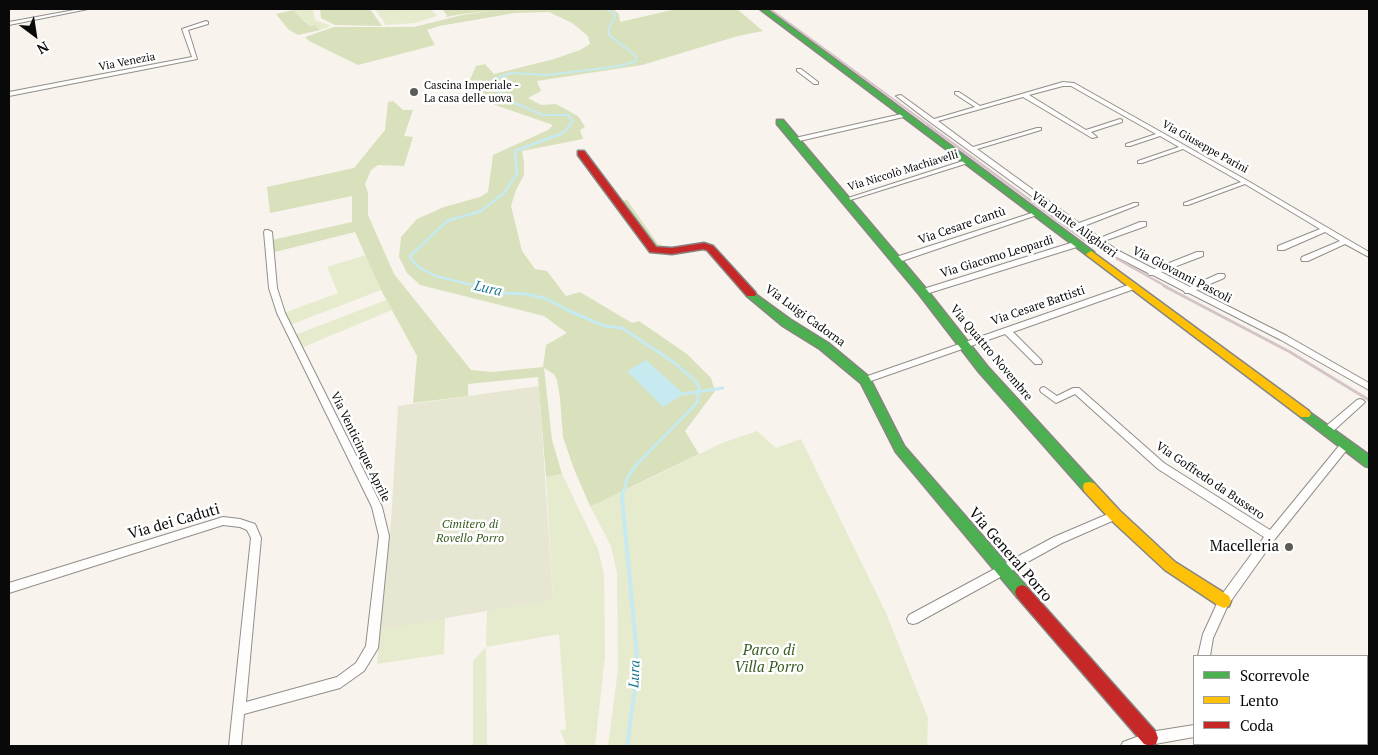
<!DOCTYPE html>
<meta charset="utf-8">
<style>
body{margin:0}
#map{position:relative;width:1378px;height:755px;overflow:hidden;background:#f8f3ec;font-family:"PT Serif",serif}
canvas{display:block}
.frame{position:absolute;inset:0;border:10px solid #090909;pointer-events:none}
.legend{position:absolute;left:1193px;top:655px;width:175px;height:90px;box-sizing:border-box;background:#fff;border:1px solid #9d9d9d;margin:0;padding:6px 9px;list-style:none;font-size:15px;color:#090909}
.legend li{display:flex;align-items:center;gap:10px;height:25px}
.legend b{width:25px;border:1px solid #9d9d9d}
.north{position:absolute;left:10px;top:10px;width:50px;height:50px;-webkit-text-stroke:4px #fff;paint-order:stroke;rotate:149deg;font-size:14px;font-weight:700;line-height:20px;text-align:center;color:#090909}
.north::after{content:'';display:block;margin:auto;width:18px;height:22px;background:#090909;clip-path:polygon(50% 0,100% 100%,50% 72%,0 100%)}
</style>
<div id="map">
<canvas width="1378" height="755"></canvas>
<div class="frame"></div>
<ul class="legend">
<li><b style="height:6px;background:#4caf50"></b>Scorrevole</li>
<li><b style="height:6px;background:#ffc107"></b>Lento</li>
<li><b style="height:6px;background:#c62828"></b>Coda</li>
</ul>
<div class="north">N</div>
</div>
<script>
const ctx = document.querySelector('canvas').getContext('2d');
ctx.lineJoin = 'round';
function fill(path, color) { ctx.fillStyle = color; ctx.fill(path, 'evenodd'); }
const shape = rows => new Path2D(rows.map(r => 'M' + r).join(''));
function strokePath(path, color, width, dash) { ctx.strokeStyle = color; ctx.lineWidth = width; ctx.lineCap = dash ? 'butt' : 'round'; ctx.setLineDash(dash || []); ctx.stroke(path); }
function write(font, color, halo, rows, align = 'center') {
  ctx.font = font + ' "PT Serif",serif'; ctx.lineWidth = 5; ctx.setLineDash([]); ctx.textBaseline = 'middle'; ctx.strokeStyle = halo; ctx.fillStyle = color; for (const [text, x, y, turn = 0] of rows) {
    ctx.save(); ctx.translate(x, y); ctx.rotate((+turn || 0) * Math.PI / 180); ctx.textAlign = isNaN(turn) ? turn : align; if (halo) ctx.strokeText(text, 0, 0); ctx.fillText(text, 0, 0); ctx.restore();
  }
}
fill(shape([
 [303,9,313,9,315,20,331,26,320,30,315,25,310,26,294,11],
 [375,9,431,9,437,16,415,23,386,25],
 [366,255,381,290,290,325,284,313,338,293,327,267],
 [386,300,392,310,301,348,295,335],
 [757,431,776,448,801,439,886,613,928,718,927,746,608,746,618,670,617,573,611,546,590,506,647,480,722,443],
 [562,474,598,549,604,574,605,656,595,746,567,746,560,731,566,729,559,634,486,647,487,746,473,746,473,661,486,647,487,610,553,598,546,477],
 [445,617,444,654,377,664,380,630]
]), '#e6ebce');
fill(shape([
 [298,9,303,9,294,11,305,22,310,26,315,25,320,30,298,35,288,29,276,14],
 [320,9,370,9,382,26,335,25,321,18],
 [442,9,613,9,619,14,620,22,676,9,737,9,763,31,738,36,642,65,537,81,541,91,528,98,541,105,556,104,578,116,585,127,580,130,583,139,522,151,524,163,524,175,516,190,511,206,522,251,535,269,547,271,566,296,580,292,632,323,639,321,687,354,711,378,715,391,685,431,699,454,598,503,590,506,574,469,563,437,560,398,557,380,554,374,544,368,552,440,562,474,546,477,538,377,468,384,468,396,413,403,417,356,381,290,355,232,271,253,272,240,352,222,352,196,270,213,267,187,354,168,385,130,388,102,393,101,403,110,413,110,404,136,413,137,404,166,378,165,371,170,365,184,368,193,368,215,394,274,471,370,492,372,543,367,546,345,567,333,544,316,420,285,407,273,399,257,401,237,417,219,444,207,480,197,488,192,493,155,548,130,553,125,472,97,468,84,476,66,485,64,494,74,554,59,580,50,590,44,588,36,572,23,549,12,515,13,439,26,427,30,435,45,358,65,309,41,305,37,334,27,414,27,462,15,491,11,462,14,446,17,447,15],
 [627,200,658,244,667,247,659,248,652,244,620,201]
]), '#d8e1bc');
fill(shape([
 [539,386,553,599,380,630,391,522,398,406]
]), '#e6e6d2');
fill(shape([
 [646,360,684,394,663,407,627,371]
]), '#c6eaf0');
strokePath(shape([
 [568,126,573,121,568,115,543,115,514,103,493,87,492,82,494,79,511,73,548,75,620,66,636,61,636,56,609,35,608,31,615,15,607,9]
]), '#c6eaf0', 2);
strokePath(shape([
 [480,287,436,276,420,268,411,259,411,255,447,221,481,211,504,193,517,174,515,151,563,133,570,125]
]), '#c6eaf0', 2.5);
strokePath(shape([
 [475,286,502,293,527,294,547,299,569,311,605,326,622,328,675,363,697,383,699,387,697,403,637,464,628,476,623,493],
 [684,394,723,388]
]), '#c6eaf0', 3);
strokePath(shape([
 [623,492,622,496,638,668,627,746]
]), '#c6eaf0', 4);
const street = shape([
 [80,9,88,9,9,25,9,22,80,9],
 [206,21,208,22,208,24,188,30,197,59,9,96,9,92,192,57,182,29,206,21],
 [797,69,801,69,818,82,818,84,814,84,797,71,797,69],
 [1063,82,1074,83,1248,181,1369,252,1369,257,1345,244,1308,261,1302,261,1301,259,1302,257,1340,241,1325,232,1284,250,1278,250,1278,246,1320,229,1245,184,1188,205,1184,205,1184,203,1241,182,1183,149,1142,163,1138,163,1138,161,1179,147,1160,136,1130,146,1126,146,1126,144,1156,134,1071,86,1063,86,1029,95,1086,130,1120,119,1122,120,1122,122,1091,132,1097,137,1092,138,1023,97,938,121,973,147,1037,128,1041,128,1041,130,977,149,1079,223,1134,203,1138,203,1138,205,1084,226,1100,238,1140,222,1146,222,1146,226,1104,241,1119,251,1154,269,1197,252,1203,252,1203,256,1161,272,1190,287,1218,274,1224,274,1225,276,1224,278,1196,290,1287,336,1369,383,1369,390,1281,340,1189,293,1185,293,1184,291,1153,275,1149,275,1148,273,1113,255,930,122,896,96,901,95,934,119,975,107,955,94,955,92,959,92,980,106,1063,82],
 [906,113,909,115,908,116,795,142,792,140,795,138,906,113],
 [966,160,968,161,968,163,847,201,845,202,842,200,966,160],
 [1035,212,1037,213,1037,215,899,262,893,262,892,260,893,258,1035,212],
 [265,230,268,230,272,232,277,288,285,313,382,507,389,536,378,648,364,671,340,688,244,714,241,746,229,746,251,538,247,530,240,527,223,525,9,593,9,583,223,517,240,519,255,524,261,538,246,702,337,677,356,663,366,646,379,536,372,507,277,313,269,288,264,232,265,230],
 [1074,242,1077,242,1081,244,1080,246,926,294,920,294,919,292,920,290,1074,242],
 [1134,283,1138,286,1137,288,1013,332,1041,360,1042,362,1041,364,1035,364,1005,334,868,382,862,382,861,380,862,378,1134,283],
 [1044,387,1057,396,1073,388,1079,388,1164,463,1270,530,1343,441,1346,440,1349,441,1351,444,1349,447,1275,539,1228,605,1213,638,1210,656,1198,656,1203,634,1220,597,1264,537,1158,469,1075,394,1056,403,1041,392,1040,390,1041,388,1044,387],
 [1360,399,1363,400,1365,402,1363,404,1331,433,1325,433,1323,430,1325,427,1357,400,1360,399],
 [1115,511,1119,512,1120,515,1119,518,1062,543,917,623,913,624,909,623,907,619,909,615,1054,537,1115,511],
 [1194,725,1194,737,1144,746,1121,746,1123,742,1150,732,1194,725],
 [1200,744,1212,744,1212,746,1200,746,1200,744]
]);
const fast = shape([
 [760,9,767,9,1094,252,1094,256,1088,256,760,9],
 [777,120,783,120,927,290,987,366,1094,483,1095,487,1094,491,1089,492,1084,491,979,372,919,294,777,124,777,120],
 [751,291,791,320,828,343,869,377,904,446,1027,587,1029,592,1027,597,1022,599,1017,597,896,452,861,383,820,349,783,326,747,296,746,294,751,291],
 [1305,409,1369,455,1369,467,1365,466,1301,417,1299,414,1301,411,1305,409]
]);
const slow = shape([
 [1091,251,1309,411,1311,414,1309,417,1301,417,1088,256,1086,254,1091,251],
 [1089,482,1094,483,1120,511,1175,562,1229,596,1231,601,1229,606,1224,608,1219,606,1165,570,1110,519,1084,491,1083,487,1084,483,1089,482]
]);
const jam = shape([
 [578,151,584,151,656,247,672,248,704,243,713,246,755,292,756,294,755,296,747,296,707,250,703,249,672,254,650,252,578,155,578,151],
 [1022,585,1027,587,1156,732,1158,738,1156,744,1150,746,1144,744,1017,597,1015,592,1017,587,1022,585]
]);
strokePath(street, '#918e8b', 2);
strokePath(fast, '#878582', 3);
strokePath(slow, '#878582', 3);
strokePath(jam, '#878582', 3);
fill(street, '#fefdfc');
fill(fast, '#4caf50');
fill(slow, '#ffc107');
fill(jam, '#c62828');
strokePath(shape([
 [770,9,930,126]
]), '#d4c4c7', 2);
strokePath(shape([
 [928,125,1084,240,1167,287]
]), '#d4c4c7', 2.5);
strokePath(shape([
 [1164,286,1290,352,1369,400]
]), '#d4c4c7', 3);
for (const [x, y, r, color] of [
 [414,92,5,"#5d5b58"],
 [1289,547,5,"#5d5b58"]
]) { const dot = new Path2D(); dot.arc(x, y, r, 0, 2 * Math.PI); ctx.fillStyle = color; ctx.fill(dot); strokePath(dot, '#fff', 2); }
write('11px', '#090909', '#fff', [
 ["Via Venezia",127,62,-11],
 ["Via Giuseppe Parini",1205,147,29],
 ["Via Niccolò Machiavelli",903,171,-17]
]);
write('11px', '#090909', '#fff', [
 ["Cascina Imperiale -",424,86],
 ["La casa delle uova",424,99]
], 'left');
write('12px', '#090909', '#fff', [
 ["Via Dante Alighieri",1074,225,36],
 ["Via Cesare Cantù",962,226,-19],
 ["Via Giacomo Leopardi",997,257,-17],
 ["Via Giovanni Pascoli",1182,275,27],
 ["Via Cesare Battisti",1038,306,-19],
 ["Via Luigi Cadorna",805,316,36],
 ["Via Quattro Novembre",991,353,50],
 ["Via Venticinque Aprile",360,447,64],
 ["Via Goffredo da Bussero",1210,481,34]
]);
write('italic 12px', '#395b20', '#fff', [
 ["Cimitero di",470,525],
 ["Rovello Porro",470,539]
]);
write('italic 14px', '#1e7690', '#fff', [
 ["Lura",488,289,13],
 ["Lura",635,674,-87]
]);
write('15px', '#090909', '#fff', [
 ["Via dei Caduti",174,522,-16],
 ["Via General Porro",1010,555,49]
]);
write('15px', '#090909', '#fff', [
 ["Macelleria",1279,547]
], 'right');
write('italic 15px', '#395b20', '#fff', [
 ["Parco di",769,651],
 ["Villa Porro",769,668]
]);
</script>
